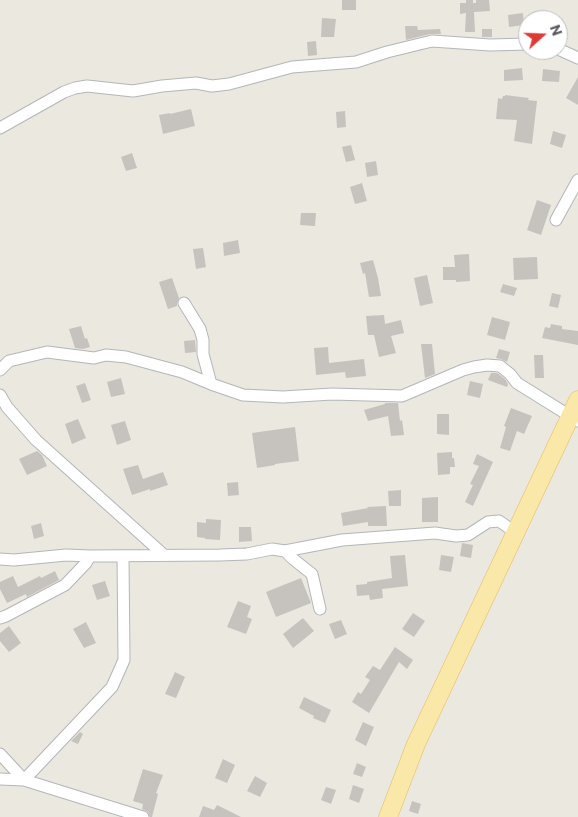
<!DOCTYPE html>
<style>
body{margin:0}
#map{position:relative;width:578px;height:817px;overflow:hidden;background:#ebe8e0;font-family:Commissioner,sans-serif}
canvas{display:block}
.north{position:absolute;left:518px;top:10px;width:50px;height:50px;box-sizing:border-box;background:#fff;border:1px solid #bdbebf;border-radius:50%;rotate:70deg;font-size:14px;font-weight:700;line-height:20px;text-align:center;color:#595c60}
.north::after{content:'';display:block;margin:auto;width:18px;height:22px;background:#dc3c35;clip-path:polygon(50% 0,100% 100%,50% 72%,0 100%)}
</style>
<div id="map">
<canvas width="578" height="817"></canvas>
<div class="north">N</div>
</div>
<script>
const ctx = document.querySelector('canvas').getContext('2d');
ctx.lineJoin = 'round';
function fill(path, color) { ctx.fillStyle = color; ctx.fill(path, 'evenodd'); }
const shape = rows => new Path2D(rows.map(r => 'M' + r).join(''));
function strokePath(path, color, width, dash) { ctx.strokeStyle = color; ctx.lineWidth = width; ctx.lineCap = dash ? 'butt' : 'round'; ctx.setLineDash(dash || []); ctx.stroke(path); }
fill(shape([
 [342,0,356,0,356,10,342,10],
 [466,0,473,0,473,3,476,3,476,0,489,0,490,11,474,12,475,32,465,32,466,13,460,14,460,3,466,3],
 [523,13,524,25,509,27,508,15],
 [322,18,336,19,334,37,321,37],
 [405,26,417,26,418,30,440,29,441,34,430,34,406,40],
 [482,29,492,29,492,37,482,37],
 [316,41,317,55,308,56,307,42],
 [522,68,523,80,504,81,504,70],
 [543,69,560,71,559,82,542,81],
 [578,77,578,105,566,98],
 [505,95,529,98,528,100,537,101,532,144,514,141,517,120,496,119,498,98,502,99,503,96,505,96],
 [191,109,195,126,163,134,159,115,170,113,170,114],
 [345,111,346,127,337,128,336,112],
 [553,131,566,135,562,148,550,144],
 [351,145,355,160,346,162,342,147],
 [132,153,137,168,126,171,121,157],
 [376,161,378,175,367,177,365,163],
 [362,183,367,201,355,204,350,187],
 [537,200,551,205,541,235,527,230],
 [301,213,316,213,315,226,300,225],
 [238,240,240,253,224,256,223,243],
 [203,248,206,267,196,269,193,249],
 [469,254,470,281,456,282,456,280,443,280,443,267,455,267,454,255],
 [537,257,538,279,514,280,513,258],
 [373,260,378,278,381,296,369,297,365,273,363,274,360,263],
 [427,275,433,303,420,306,414,278],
 [172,278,179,298,177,303,177,306,168,309,159,282],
 [503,284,517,288,514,296,500,292],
 [552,293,561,295,558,308,549,306],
 [384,315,385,324,401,320,404,333,391,336,396,353,379,357,374,335,368,335,366,316],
 [492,317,510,322,505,340,487,335],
 [551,324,562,326,562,329,578,331,578,345,542,338,545,327,550,328],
 [81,326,85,339,87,338,90,347,83,349,75,348,69,329],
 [195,340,196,352,185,353,184,341],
 [421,344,432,344,435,374,425,378],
 [328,347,329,363,364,359,366,376,346,378,345,372,316,375,314,348],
 [499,349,510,352,507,362,501,359,496,358],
 [534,355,543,355,544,378,535,378],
 [491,373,497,373,505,379,508,384,507,387,488,380],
 [121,378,125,394,111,397,107,382],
 [470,381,483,384,480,398,467,395],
 [85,383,91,400,82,403,76,386],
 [385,403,398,403,400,421,402,420,404,435,391,436,388,416,368,421,364,410,385,404],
 [511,408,532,416,524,434,517,431,510,451,500,448,506,427,504,426],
 [437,414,449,414,449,435,437,434],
 [78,419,86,438,72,444,65,424],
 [125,421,131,440,117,445,111,425],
 [295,427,299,461,275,464,275,465,257,468,252,433],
 [37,451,42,455,47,466,27,475,19,459],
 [452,452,452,458,454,458,455,467,450,467,450,474,438,475,437,453],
 [477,454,493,462,473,506,465,502,473,485,470,484,479,466,473,464],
 [138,465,143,479,163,472,168,485,150,491,150,489,132,495,123,469],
 [238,482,239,495,228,496,227,483],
 [401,490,401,506,389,506,388,491],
 [438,497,438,522,422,522,422,498],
 [386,506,387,526,368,526,368,522,343,526,341,513,368,508,367,507],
 [206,519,221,520,220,540,205,539,205,538,197,537,197,522,206,523],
 [41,523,44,536,34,539,31,526],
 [239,527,251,527,252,541,239,542],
 [462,543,473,545,471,558,460,556],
 [405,555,408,586,382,589,383,598,370,600,369,595,357,596,356,585,367,584,367,582,392,578,390,556],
 [441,555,454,557,451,572,439,570],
 [55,571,59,580,27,597,26,594,7,603,0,589,0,582,13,576,18,587,40,576,41,578],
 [301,578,311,603,276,617,266,592],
 [105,581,110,596,97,600,92,585],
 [238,601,251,606,247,617,252,619,246,634,227,627],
 [413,613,425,621,414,637,402,629],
 [303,618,314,631,293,648,283,634],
 [341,620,347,634,335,639,329,624],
 [86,622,96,643,84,648,73,629],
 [9,626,21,643,9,652,0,641,0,633],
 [395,647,413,660,407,669,399,662,369,713,352,702,358,692,361,694,370,680,365,677,373,666,380,670],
 [175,672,185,677,176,698,165,694],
 [304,697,331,710,325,723,313,718,314,716,299,708],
 [363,722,374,727,366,746,355,740],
 [80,732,83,734,78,744,71,741],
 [223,759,235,765,227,783,215,778],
 [357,763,366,767,362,777,353,774],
 [143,769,163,775,156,793,158,794,152,817,150,817,148,812,142,809,143,804,133,801],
 [255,776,267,783,260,797,247,791],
 [353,785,364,789,359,803,349,799],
 [326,787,336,790,331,804,321,800],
 [412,801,421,804,418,814,409,811],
 [217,805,241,817,199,817,203,806,214,810]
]), '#c6c3be');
const street = shape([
 [558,49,578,58],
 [0,128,64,92,75,88,87,86,133,91,162,86,196,83,212,86,229,84,292,67,356,62,387,52,432,41,490,45,528,44],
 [556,220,578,180],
 [184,303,200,329,203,340,203,354,211,384],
 [0,370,9,361,47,352,94,358,106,355,126,357,182,372,211,384,243,395,283,397,332,394,402,396,463,370,474,367,487,365,500,366,510,374,517,383,578,421],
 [0,395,7,407,36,440,164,555],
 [285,551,293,559,312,574,320,609],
 [0,559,14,560,66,555,90,556],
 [0,618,6,616,65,585,86,563,90,556,220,555,247,554,272,549,285,551,342,540,435,533,456,536,468,535,488,522,499,521,515,532],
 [0,754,24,780],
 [0,779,24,780,143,817],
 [24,780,112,687,124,660,123,556]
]);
const primary = shape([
 [388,817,416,744,578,400]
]);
strokePath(street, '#b3b6ba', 13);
strokePath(primary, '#e6bb5e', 19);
strokePath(street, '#fff', 11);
strokePath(primary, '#f9e8a7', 18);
</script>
